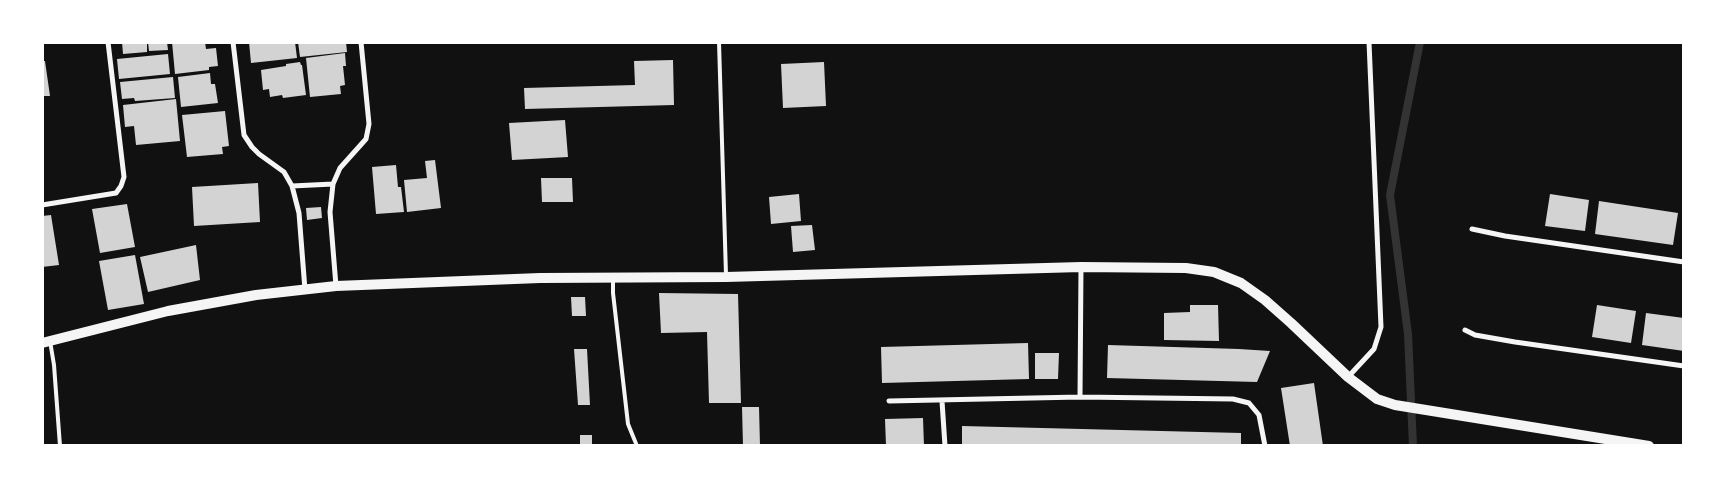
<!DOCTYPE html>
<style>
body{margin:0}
#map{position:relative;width:1726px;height:488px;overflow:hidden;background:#111;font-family:Arial,sans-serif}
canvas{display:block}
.frame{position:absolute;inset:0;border:44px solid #fff;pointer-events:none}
</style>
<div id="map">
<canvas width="1726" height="488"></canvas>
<div class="frame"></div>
</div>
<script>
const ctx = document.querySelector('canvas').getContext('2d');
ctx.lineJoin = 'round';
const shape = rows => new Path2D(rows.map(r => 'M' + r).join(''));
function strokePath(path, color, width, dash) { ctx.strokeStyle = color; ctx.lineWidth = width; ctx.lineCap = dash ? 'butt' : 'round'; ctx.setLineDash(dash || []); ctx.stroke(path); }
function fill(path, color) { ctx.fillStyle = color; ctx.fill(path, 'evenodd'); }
strokePath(shape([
 [1413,446,1408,334,1390,195,1420,42]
]), '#333', 8);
fill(shape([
 [122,42,147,42,147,52,123,54],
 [148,42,167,42,168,50,149,51],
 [172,42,205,42,206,49,216,48,218,66,209,67,209,70,175,74],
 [249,42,295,42,297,58,251,63],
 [298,42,346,42,347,52,300,57],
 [345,53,346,66,343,66,345,85,340,86,341,94,310,97,306,58],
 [168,54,170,74,119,79,117,59],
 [673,60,674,105,525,109,524,88,635,85,634,61],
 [42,61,45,61,50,96,42,96],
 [300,62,301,65,302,65,306,95,283,98,282,95,270,97,269,89,263,90,261,70,286,66,286,64],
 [824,62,826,106,783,108,781,64],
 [210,73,211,84,215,84,218,103,181,107,178,77],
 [173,77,175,98,135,101,134,98,122,99,120,82],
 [176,99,180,141,136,145,134,126,125,127,123,105],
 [225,111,229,146,222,147,223,154,187,157,182,115],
 [565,120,568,157,512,160,509,123],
 [435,160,441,208,407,212,404,180,427,178,425,161],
 [396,165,398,187,401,187,404,212,376,214,372,167],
 [541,178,572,178,573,202,542,202],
 [258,183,260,222,194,226,192,187],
 [799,194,801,221,771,224,769,197],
 [1550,194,1589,200,1585,231,1545,226],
 [1599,201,1678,213,1673,245,1595,234],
 [127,204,135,247,100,253,92,209],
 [321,207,322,218,307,220,306,208],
 [51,215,59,265,42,267,42,216],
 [812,225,815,250,793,252,791,226],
 [196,245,200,280,148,292,140,257],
 [135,255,144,304,108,310,99,261],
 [659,293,738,294,741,403,709,403,707,332,661,333],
 [571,297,585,297,586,316,572,316],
 [1190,305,1218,305,1219,341,1164,340,1164,313,1190,312],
 [1597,305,1636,311,1631,343,1592,337],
 [1646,313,1684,318,1684,351,1642,345],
 [1028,343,1029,379,882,383,881,347],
 [1108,345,1239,349,1270,351,1257,382,1107,378],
 [574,349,587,349,590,405,578,405],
 [1035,353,1059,353,1058,379,1035,379],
 [1314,383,1323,446,1290,446,1281,388],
 [742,407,759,407,760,446,743,446],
 [923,418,924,446,886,446,885,419],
 [962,426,1241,433,1241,446,962,446],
 [580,435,592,435,592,446,580,446]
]), '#d3d3d3');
strokePath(shape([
 [719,42,726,275],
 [613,278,613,293,628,424,637,446],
 [50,341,54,365,60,446]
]), '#f5f5f5', 4);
strokePath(shape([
 [233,42,244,135,252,147,259,154,284,172,292,186,299,213,305,290],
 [292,186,333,184],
 [42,205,116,193,121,186,124,177,108,42],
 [1472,229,1505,236,1684,262],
 [336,286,330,212,333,184,340,168,366,139,369,124,361,42],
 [1465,330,1475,335,1515,342,1684,366],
 [1348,377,1374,349,1381,327,1369,42],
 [1080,397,1081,267],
 [889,401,1080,397,1233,399,1249,403,1259,415,1265,446],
 [942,401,945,446]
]), '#f5f5f5', 5);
strokePath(shape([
 [42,343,168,311,256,295,336,286,540,278,726,277,1081,267,1186,268,1214,272,1241,283,1265,300,1291,323,1348,377,1377,399,1395,405,1649,446]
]), '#f5f5f5', 10);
</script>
